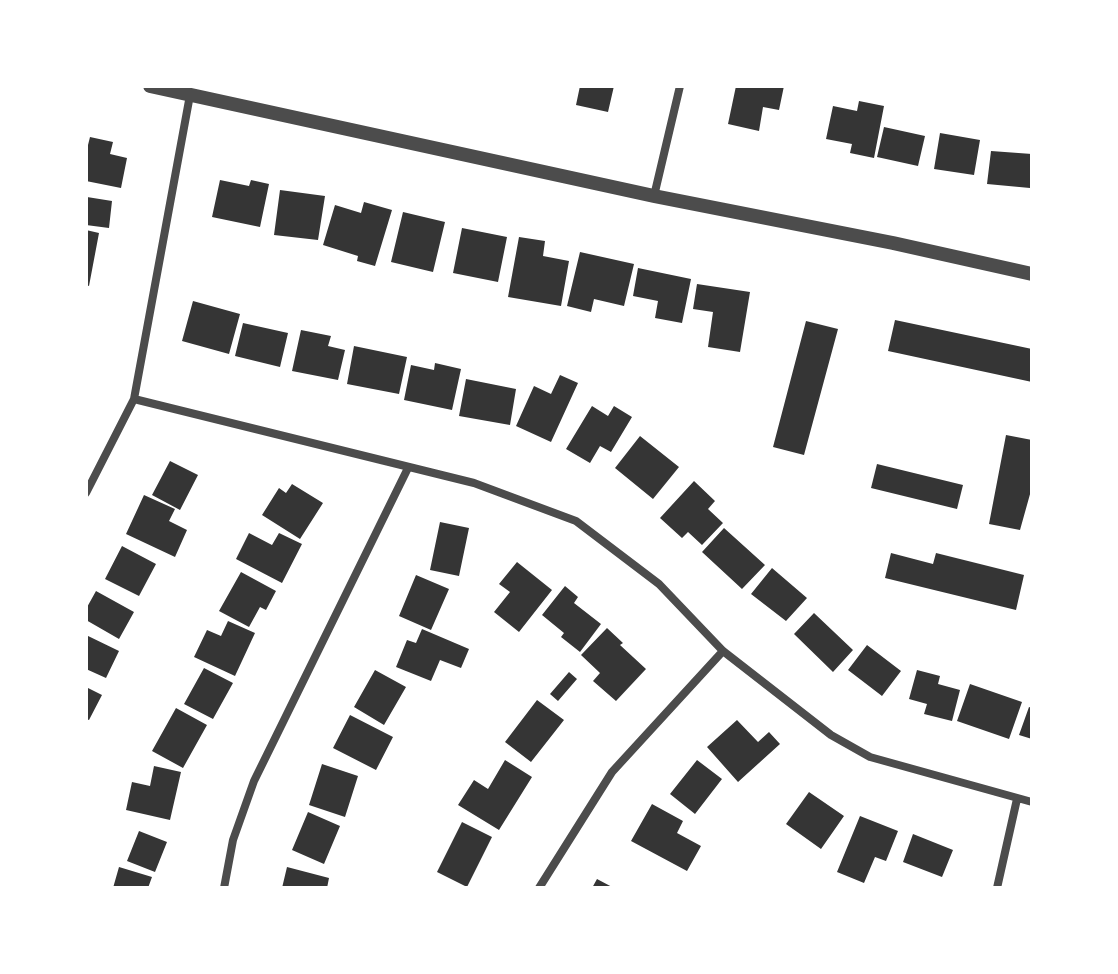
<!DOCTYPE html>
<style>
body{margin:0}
#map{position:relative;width:1118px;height:974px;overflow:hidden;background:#fff;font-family:"PT Serif",serif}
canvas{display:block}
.frame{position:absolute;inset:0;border:88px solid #fff;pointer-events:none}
</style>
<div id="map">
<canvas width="1118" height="974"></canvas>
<div class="frame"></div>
</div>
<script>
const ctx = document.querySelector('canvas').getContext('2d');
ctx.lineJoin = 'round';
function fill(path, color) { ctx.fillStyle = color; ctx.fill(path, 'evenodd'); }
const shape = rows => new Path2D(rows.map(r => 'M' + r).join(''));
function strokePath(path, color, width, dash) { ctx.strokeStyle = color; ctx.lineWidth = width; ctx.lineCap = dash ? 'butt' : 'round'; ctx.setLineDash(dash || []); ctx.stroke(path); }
fill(shape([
 [580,86,614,86,608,112,576,105],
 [736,86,784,86,779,110,763,107,759,131,728,124],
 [859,101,884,106,874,158,850,153,852,144,826,139,833,106,857,111],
 [884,127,925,136,918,166,877,157],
 [940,133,980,140,974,175,934,169],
 [90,137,113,142,110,154,127,158,121,188,86,181,86,153],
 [991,151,1032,154,1030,188,987,184],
 [220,180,249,186,251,180,269,184,260,227,212,217],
 [280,190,325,196,318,240,274,235],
 [87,197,112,201,109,228,86,225],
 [364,202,392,210,375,266,357,261,358,256,323,245,335,205,361,213],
 [403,212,445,222,433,272,391,262],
 [462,228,507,237,498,282,453,273],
 [86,230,99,233,89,286,86,285],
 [519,237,545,241,543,256,569,261,561,306,508,297],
 [580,252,634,264,624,306,594,299,591,312,567,306],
 [638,268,691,279,682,323,655,318,658,301,633,296],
 [697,284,750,292,740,352,708,347,713,312,693,309],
 [193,301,240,314,229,354,182,341],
 [895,320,1032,349,1032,382,888,351],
 [806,321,838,329,804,455,773,447],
 [243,323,288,333,280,367,235,356],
 [301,330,331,336,328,346,345,350,338,380,292,371],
 [354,346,407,357,399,394,347,384],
 [435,363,461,369,452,410,404,400,411,365,434,370],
 [560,375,578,383,551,442,516,426,534,386,551,394],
 [466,379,516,389,510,425,459,416],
 [592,406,608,416,614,406,632,417,611,452,600,446,590,463,566,449],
 [1006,435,1032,440,1032,487,1020,530,989,524],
 [640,436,679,467,653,499,615,468],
 [170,461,198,475,180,510,152,495],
 [877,464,963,485,957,509,871,488],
 [694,481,715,501,708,509,723,523,702,545,688,532,682,538,660,518],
 [292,484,323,503,300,539,262,515,279,488,286,493],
 [144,495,175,509,169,521,187,530,175,557,126,534],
 [440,522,469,528,459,576,430,570],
 [724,528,765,565,742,589,702,552],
 [249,533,272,545,279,533,302,544,282,583,236,559],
 [122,546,156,564,139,596,105,579],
 [891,553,933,564,936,553,1024,575,1016,610,885,578],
 [517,562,552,590,519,632,494,612,510,592,499,584],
 [772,568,807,598,786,621,751,594],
 [241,572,276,591,266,610,260,607,249,627,219,611],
 [416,575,449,589,431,630,399,616],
 [565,586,578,597,574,603,601,624,580,652,561,637,564,633,542,615],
 [96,591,134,612,119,639,86,620,86,609],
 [814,613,853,650,833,672,794,634],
 [228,621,255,633,235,676,194,657,207,630,221,636],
 [607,628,623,643,620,645,646,669,616,701,593,681,600,673,581,655],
 [422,629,469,649,461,668,440,660,431,681,396,667,407,640,416,643],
 [86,635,119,651,106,678,86,669],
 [867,645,901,671,882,696,848,670],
 [204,668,233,683,213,719,184,704],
 [375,670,406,687,384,725,354,707],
 [917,670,940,676,938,684,960,690,952,721,924,714,927,704,909,699],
 [569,672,577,679,558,701,550,694],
 [970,684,1022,702,1009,739,957,721],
 [86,687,102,695,89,720,86,719],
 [537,700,564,720,531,762,505,742],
 [1029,707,1032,708,1032,739,1019,735],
 [176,708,207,725,183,768,152,751],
 [350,715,393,737,376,770,333,748],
 [737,720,758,742,769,732,780,744,738,782,707,747],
 [505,760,532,777,499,830,458,805,474,780,488,789],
 [697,760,722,779,695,814,670,794],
 [322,764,358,776,345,817,309,805],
 [154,766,181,772,170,820,126,810,132,782,150,786],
 [809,792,844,816,821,849,786,824],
 [652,804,683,821,677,833,701,846,687,871,631,841],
 [308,812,340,826,324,864,292,850],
 [860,816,898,831,886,861,875,857,864,883,837,872],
 [462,822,492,837,467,887,437,872],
 [139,831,167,842,155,872,127,861],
 [913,834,953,850,942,877,903,862],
 [119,867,152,877,148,888,113,888],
 [287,867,329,878,327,888,282,888],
 [597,879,614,888,592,888]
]), '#353535');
strokePath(shape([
 [654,196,680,86],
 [134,399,474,483,576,521,659,584,723,651,831,735,870,757,1032,802],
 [86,493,134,399,190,95],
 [224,888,233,840,254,781,408,468],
 [539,888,612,772,723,651],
 [997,888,1017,799]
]), '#4c4c4c', 8);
strokePath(shape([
 [150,86,654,196,893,243,1032,274]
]), '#4c4c4c', 14);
</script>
